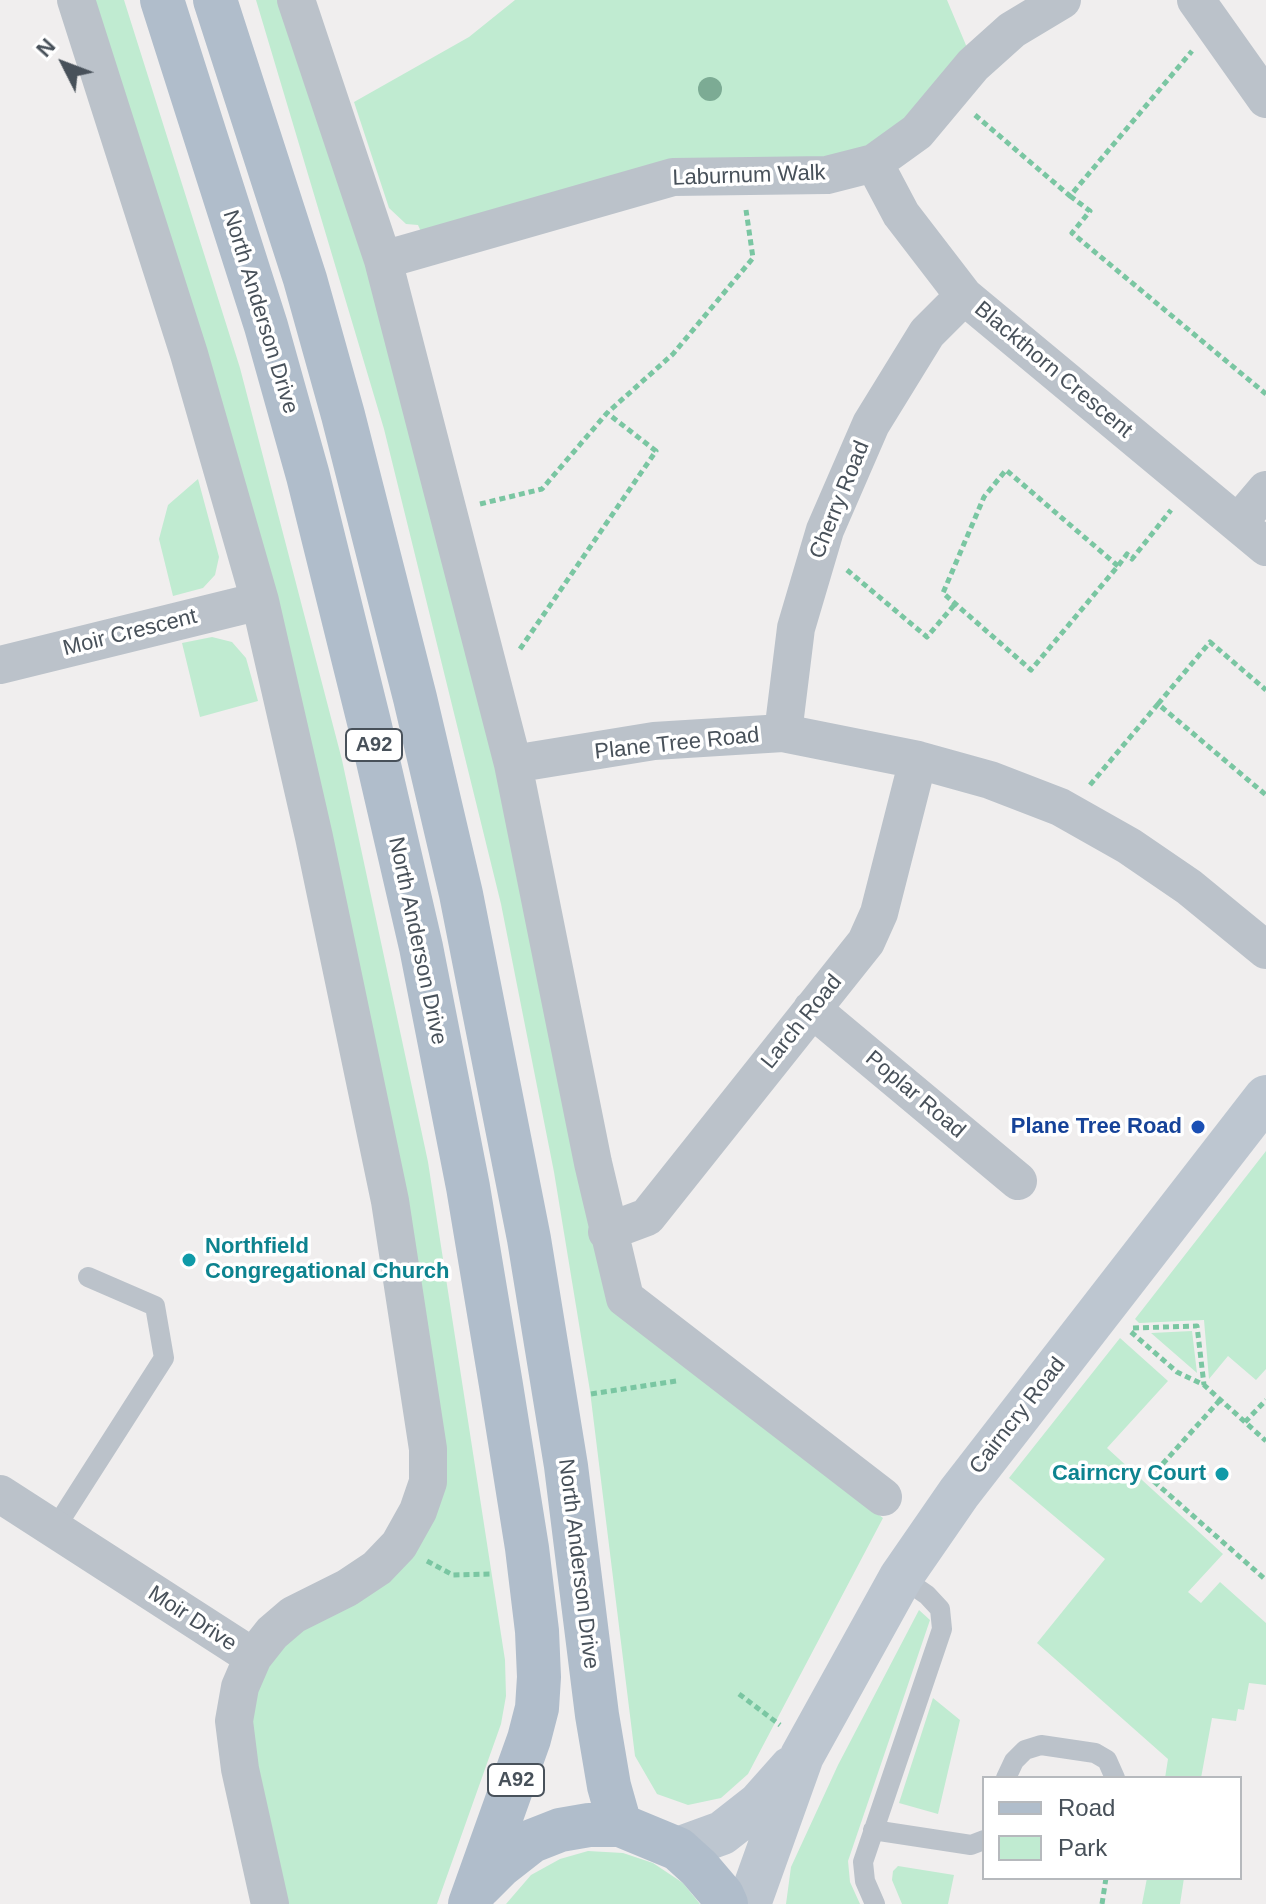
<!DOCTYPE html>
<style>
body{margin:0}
#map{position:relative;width:1266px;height:1904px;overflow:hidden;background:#f0eeee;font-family:Arial,sans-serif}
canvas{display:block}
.legend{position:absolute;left:982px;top:1776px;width:260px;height:104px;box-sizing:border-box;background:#fff;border:2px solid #b6b9bd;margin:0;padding:10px 14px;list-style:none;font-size:24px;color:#48515a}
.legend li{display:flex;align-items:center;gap:16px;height:40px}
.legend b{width:40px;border:2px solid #b6b9bd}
.north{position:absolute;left:24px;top:24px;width:80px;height:80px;-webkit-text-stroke:6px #fff;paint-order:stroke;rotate:312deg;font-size:22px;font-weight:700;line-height:32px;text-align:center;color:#48515a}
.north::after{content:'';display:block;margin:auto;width:28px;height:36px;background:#48515a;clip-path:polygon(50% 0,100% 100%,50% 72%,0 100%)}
</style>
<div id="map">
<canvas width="1266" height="1904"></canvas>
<ul class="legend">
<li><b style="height:10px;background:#b0bdcb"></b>Road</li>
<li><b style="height:22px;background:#c0ebd1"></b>Park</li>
</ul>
<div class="north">N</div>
</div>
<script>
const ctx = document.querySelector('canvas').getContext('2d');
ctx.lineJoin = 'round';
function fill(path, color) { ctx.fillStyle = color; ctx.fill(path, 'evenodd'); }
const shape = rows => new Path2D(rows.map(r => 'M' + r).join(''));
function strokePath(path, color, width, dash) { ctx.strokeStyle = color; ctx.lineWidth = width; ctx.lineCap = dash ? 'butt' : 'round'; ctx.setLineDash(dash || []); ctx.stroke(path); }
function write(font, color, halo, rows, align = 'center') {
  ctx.font = font + ' Arial,sans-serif'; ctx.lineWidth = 7; ctx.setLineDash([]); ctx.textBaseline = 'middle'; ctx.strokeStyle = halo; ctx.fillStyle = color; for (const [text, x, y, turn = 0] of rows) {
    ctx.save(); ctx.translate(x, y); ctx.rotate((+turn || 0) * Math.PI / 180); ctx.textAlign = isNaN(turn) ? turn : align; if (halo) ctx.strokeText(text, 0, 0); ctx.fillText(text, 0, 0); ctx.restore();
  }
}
fill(shape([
 [91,0,124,0,240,368,342,760,428,1162,505,1660,506,1696,501,1724,437,1904,282,1904,249,1764,256,1679,277,1650,428,1525,371,1020],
 [256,0,283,0,369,257,517,834,579,1165,611,1310,883,1518,748,1774,721,1798,688,1805,657,1794,635,1756,590,1391,554,1172,501,904,384,429],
 [515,0,947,0,968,50,913,117,869,148,422,234,418,225,406,224,389,208,354,102,469,37],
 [198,479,219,557,215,575,203,588,173,596,159,539,168,505],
 [212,637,232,642,246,658,258,701,200,717,182,643],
 [1266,1151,1266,1369,1256,1380,1228,1356,1209,1379,1204,1320,1139,1323,1135,1319],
 [1192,1331,1197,1373,1151,1333],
 [1120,1338,1168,1381,1107,1448,1223,1554,1188,1592,1201,1603,1220,1582,1266,1623,1266,1685,1249,1683,1244,1710,1238,1709,1236,1721,1212,1718,1201,1778,1165,1778,1168,1759,1037,1643,1105,1559,1009,1478],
 [919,1610,930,1620,848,1861,850,1882,860,1904,786,1904,791,1867,838,1765],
 [933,1698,960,1720,938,1814,899,1803],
 [588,1851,623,1853,653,1863,683,1883,700,1904,506,1904,531,1875,560,1859],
 [898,1866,954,1875,948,1904,902,1904,892,1880,893,1871],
 [1147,1878,1184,1878,1180,1904,1142,1904]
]), '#c0ebd1');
strokePath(shape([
 [975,115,1070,196,1192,51],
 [1070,196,1090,211,1072,233,1266,394],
 [480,504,542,489,607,413,673,354,753,258,746,210],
 [1118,566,1006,470,984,497,943,593,1031,670,1118,566,1127,554,1132,559,1171,510],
 [847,570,927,637,955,604],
 [520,649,656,451,607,413],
 [1158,704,1210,642,1266,690],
 [1090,785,1158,704,1266,795],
 [1133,1328,1197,1326,1204,1385],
 [1131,1332,1177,1372,1204,1385,1266,1441],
 [591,1394,676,1381],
 [1220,1400,1150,1478,1266,1580],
 [1245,1422,1266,1400],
 [427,1561,453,1575,493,1574],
 [739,1694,780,1725],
 [1102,1904,1106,1878]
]), '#7ac6a2', 5, [6, 4]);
strokePath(shape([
 [54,1530,164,1358,155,1306,88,1277],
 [1006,1778,1014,1761,1025,1750,1041,1745,1095,1753,1107,1760,1115,1778],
 [873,1830,971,1845,984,1840],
 [875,1904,865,1881,863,1862,942,1629,940,1609,927,1595,901,1577]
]), '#bbc2ca', 20);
strokePath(shape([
 [76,0,189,354,260,601,314,837,390,1201,428,1449,428,1482,418,1511,399,1545,377,1568,347,1588,293,1615,272,1633,253,1657],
 [296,0,383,260,513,764,593,1163,625,1298,883,1497],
 [1196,0,1266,99],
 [874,163,901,214,964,296,1266,547],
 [383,260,673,177,827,175,874,163,917,132,973,65,1012,30,1062,0],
 [1238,523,1266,490],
 [0,665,260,601],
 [783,733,796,628,825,530,871,424,927,333,964,296],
 [513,764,654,741,783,733,918,760,990,780,1060,807,1129,846,1189,887,1266,950],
 [812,1009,1018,1181],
 [607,1232,647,1217,866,942,879,913,918,760],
 [0,1494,253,1657,240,1687,234,1721,240,1769,270,1904]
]), '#bbc2ca', 38);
strokePath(shape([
 [678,1849,722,1833,759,1804,791,1768],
 [749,1904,802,1756,901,1577,959,1493,1266,1097]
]), '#bdc6d0', 44);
strokePath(shape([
 [162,0,266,326,308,476,369,722,421,947,468,1187,501,1385,527,1548,537,1631,539,1677,537,1708,529,1739,470,1904],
 [215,0,305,279,343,415,415,698,461,894,529,1239,566,1466,597,1715,609,1786,620,1825],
 [480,1886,500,1866,532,1841,560,1830,589,1825,620,1825,678,1849,699,1868,722,1895,726,1904]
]), '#b0bdcb', 44);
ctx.fillStyle = '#7cab94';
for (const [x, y] of [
 [710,89]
]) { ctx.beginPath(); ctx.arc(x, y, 12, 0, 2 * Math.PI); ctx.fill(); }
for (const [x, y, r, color] of [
 [1198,1127,8,"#1a4fb4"],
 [189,1260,8,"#0f9aa8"],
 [1222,1474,8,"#0f9aa8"]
]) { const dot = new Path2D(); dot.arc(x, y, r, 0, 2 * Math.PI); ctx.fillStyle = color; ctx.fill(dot); strokePath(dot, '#fff', 3); }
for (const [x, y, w] of [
 [374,745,56],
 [516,1780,56]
]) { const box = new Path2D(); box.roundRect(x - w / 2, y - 16, w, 32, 6); ctx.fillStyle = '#fff'; ctx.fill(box); strokePath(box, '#48515a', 2); }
write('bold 20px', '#48515a', null, [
 ["A92",374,745],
 ["A92",516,1780]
]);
write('22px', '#48515a', '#fff', [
 ["Laburnum Walk",749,176,-2],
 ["North Anderson Drive",260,312,73],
 ["Blackthorn Crescent",1053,370,40],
 ["Cherry Road",840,500,-68],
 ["Moir Crescent",130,633,-14],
 ["Plane Tree Road",677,744,-6],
 ["North Anderson Drive",417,941,78],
 ["Larch Road",802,1022,-51],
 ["Poplar Road",915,1095,40],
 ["Cairncry Road",1018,1416,-52],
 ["North Anderson Drive",578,1564,83],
 ["Moir Drive",192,1619,33]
]);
write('bold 22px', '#164399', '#fff', [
 ["Plane Tree Road",1182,1127]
], 'right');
write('bold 22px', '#0d838f', '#fff', [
 ["Northfield",205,1247],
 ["Congregational Church",205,1272],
 ["Cairncry Court",1206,1474,"right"]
], 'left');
</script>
